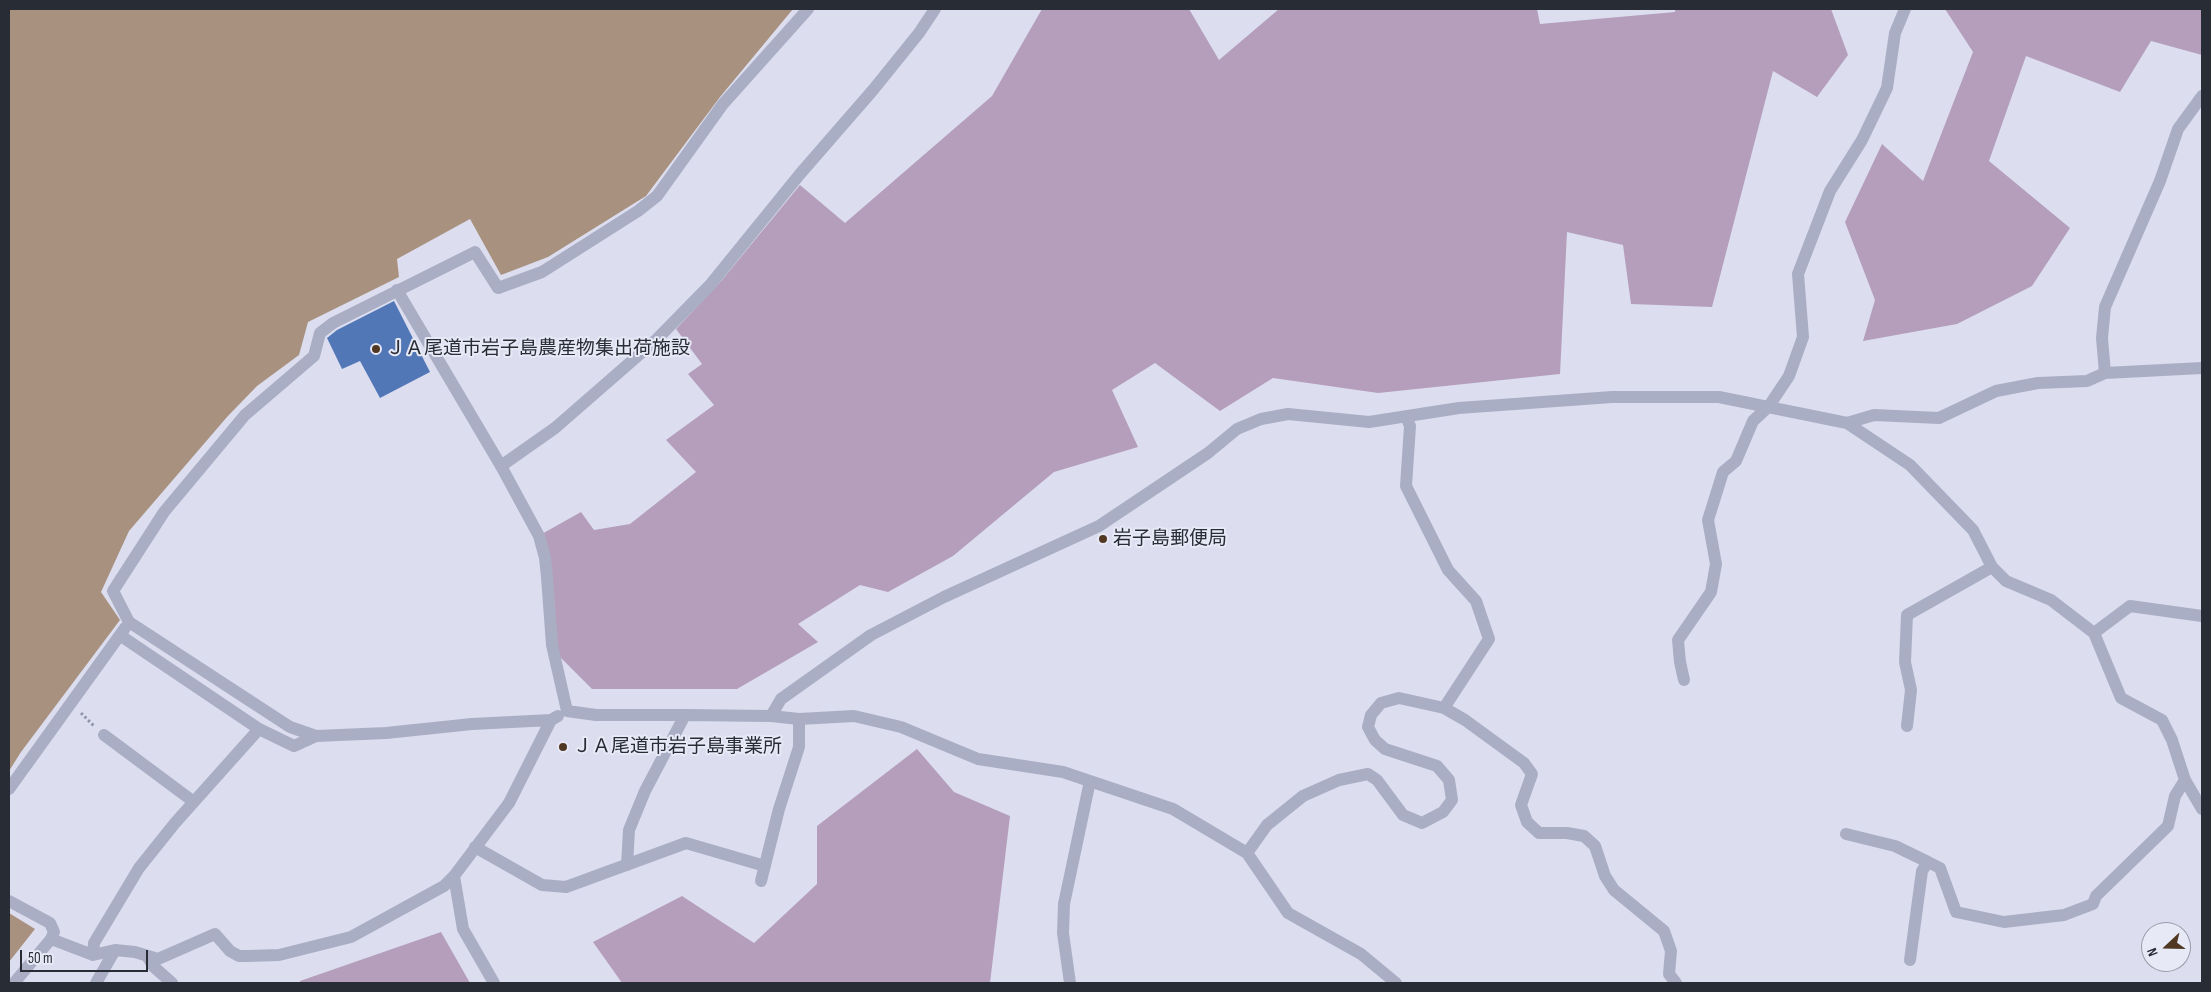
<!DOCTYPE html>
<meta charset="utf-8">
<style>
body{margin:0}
#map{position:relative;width:2211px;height:992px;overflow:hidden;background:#dcdeef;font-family:"Sofia Sans Condensed",sans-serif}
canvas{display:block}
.frame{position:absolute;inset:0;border:10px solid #282c34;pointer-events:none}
.north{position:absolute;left:2141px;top:922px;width:50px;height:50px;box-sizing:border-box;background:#e8e9f7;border:1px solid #9b9da9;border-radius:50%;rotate:249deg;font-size:14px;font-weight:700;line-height:20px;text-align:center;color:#282c34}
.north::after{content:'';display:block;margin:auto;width:18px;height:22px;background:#503823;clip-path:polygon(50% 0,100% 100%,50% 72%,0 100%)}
.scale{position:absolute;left:20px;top:950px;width:128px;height:22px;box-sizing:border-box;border:2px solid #282c34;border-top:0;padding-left:6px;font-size:15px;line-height:18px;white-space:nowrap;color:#282c34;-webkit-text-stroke:4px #e8e9f7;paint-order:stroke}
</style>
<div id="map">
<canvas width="2211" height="992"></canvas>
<div class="frame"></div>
<div class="north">N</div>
<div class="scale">50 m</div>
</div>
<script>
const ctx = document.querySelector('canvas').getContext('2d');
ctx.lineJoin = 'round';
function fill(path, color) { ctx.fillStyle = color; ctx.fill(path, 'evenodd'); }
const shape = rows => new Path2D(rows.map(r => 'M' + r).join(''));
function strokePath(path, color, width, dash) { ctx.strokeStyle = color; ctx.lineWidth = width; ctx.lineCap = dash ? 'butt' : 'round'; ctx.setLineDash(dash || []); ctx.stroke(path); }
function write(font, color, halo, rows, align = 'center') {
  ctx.font = font + ' "Sofia Sans Condensed","Noto Sans JP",sans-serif'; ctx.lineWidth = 4; ctx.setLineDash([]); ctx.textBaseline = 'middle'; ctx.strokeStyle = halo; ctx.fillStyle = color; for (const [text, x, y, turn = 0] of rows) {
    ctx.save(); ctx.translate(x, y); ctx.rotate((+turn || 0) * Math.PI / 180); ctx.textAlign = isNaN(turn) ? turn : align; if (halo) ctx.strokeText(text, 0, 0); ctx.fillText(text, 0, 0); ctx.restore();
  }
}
fill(shape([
 [1042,9,1189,9,1219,60,1279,9,1537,9,1540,24,1675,12,1675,9,1831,9,1848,55,1817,97,1773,71,1712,307,1631,304,1623,245,1567,232,1560,374,1378,393,1273,378,1220,411,1155,363,1112,390,1138,447,1054,472,953,556,888,592,860,585,798,624,818,642,737,689,592,689,558,655,540,535,581,512,594,530,630,524,696,472,666,440,714,405,688,374,702,364,676,329,722,280,800,185,845,223,992,96],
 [1945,9,2202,9,2202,55,2151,41,2120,92,2026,56,1989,161,2070,228,2032,286,1957,324,1863,341,1875,300,1845,222,1882,144,1923,181,1973,52],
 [917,749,954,792,1010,816,990,983,622,983,593,942,682,896,754,943,817,884,817,826],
 [441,932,470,983,300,983,300,981]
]), '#b49ebc');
fill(shape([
 [9,9,793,9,720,97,646,196,548,257,501,275,470,219,397,259,399,277,308,322,299,355,257,386,227,417,129,531,101,592,120,620,21,752,9,771],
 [9,913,35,929,9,962]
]), '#a8917f');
fill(shape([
 [394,301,430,372,380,398,360,361,342,369,327,338,337,330]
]), '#5277b7');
strokePath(shape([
 [81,713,94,726]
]), '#9095ac', 3, [2.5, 2.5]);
strokePath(shape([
 [397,290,501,466,539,536,545,558,547,577,552,645,567,711,596,715,685,715,771,716,799,719,854,716,901,727,978,759,1063,772,1173,809,1247,853,1288,913,1361,954,1396,983],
 [2105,373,2102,338,2105,307,2160,181,2178,129,2202,96],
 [1406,416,1410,426,1406,486,1448,570,1476,601,1489,639,1444,708],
 [1847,423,1874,415,1939,418,1996,391,2038,383,2087,381,2105,373,2202,368],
 [2094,633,2130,606,2202,616],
 [121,636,259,729,294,746,316,736],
 [1684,680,1680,662,1678,640,1711,592,1716,564,1708,520,1723,472,1736,461,1753,421,1769,406,1789,376,1803,337,1798,274,1830,191,1862,140,1887,88,1895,33,1905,9],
 [771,716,781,699,871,635,944,597,1099,526,1208,453,1237,429,1261,419,1288,414,1369,422,1459,408,1612,397,1719,397,1847,423,1910,465,1973,530,1992,567,2006,581,2051,600,2094,633,2121,698,2162,720,2172,740,2185,780,2202,809],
 [551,720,472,724,386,733,316,736,290,727,129,622,113,591,164,512,245,415,314,356,320,333,333,323,475,252,498,288,542,272,638,211,657,196,723,104,808,9],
 [1907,726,1911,690,1905,662,1907,615,1992,567],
 [104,735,194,802],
 [9,789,125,628],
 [1846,834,1895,846,1928,862],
 [475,847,542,885,566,887,686,843,765,866],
 [1247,853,1267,825,1303,796,1339,780,1368,774,1377,780,1403,815,1422,823,1443,812,1452,800,1449,780,1437,766,1385,749,1375,740,1368,727,1371,715,1381,703,1399,698,1444,708,1465,720,1524,763,1532,774,1521,805,1527,822,1539,833,1567,833,1584,836,1595,846,1605,876,1614,890,1664,931,1671,951,1669,974,1676,983],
 [627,865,629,830,645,791,685,715],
 [454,876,463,929,494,983],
 [761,881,779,809,799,747,799,719],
 [9,901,50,923,54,932,51,939],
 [93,955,94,943,139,868,175,823,259,729],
 [147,956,154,967,172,983],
 [1910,960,1922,871,1928,862,1940,868,1956,912,2004,922,2064,915,2093,904,2096,896,2168,826,2175,796,2185,780],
 [14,983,51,939,93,955,115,950,135,952,158,959,215,934,230,951,239,956,248,956,279,955,351,937,444,886,454,876,509,803,551,720,558,716],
 [96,983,115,950],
 [1070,983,1063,933,1064,904,1090,781]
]), '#aaaec5', 12);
strokePath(shape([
 [501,466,555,428,656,340,710,285,800,174,873,90,919,33,935,9]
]), '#aaaec5', 12);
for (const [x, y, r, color] of [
 [376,349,5,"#503823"],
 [1103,539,5,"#503823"],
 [563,747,5,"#503823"]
]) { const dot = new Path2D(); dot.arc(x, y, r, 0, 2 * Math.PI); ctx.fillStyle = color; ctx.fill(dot); strokePath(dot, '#e8e9f7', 2); }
write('19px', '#282c34', '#e8e9f7', [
 ["ＪＡ尾道市岩子島農産物集出荷施設",386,349],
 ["岩子島郵便局",1113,539],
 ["ＪＡ尾道市岩子島事業所",573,747]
], 'left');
</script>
